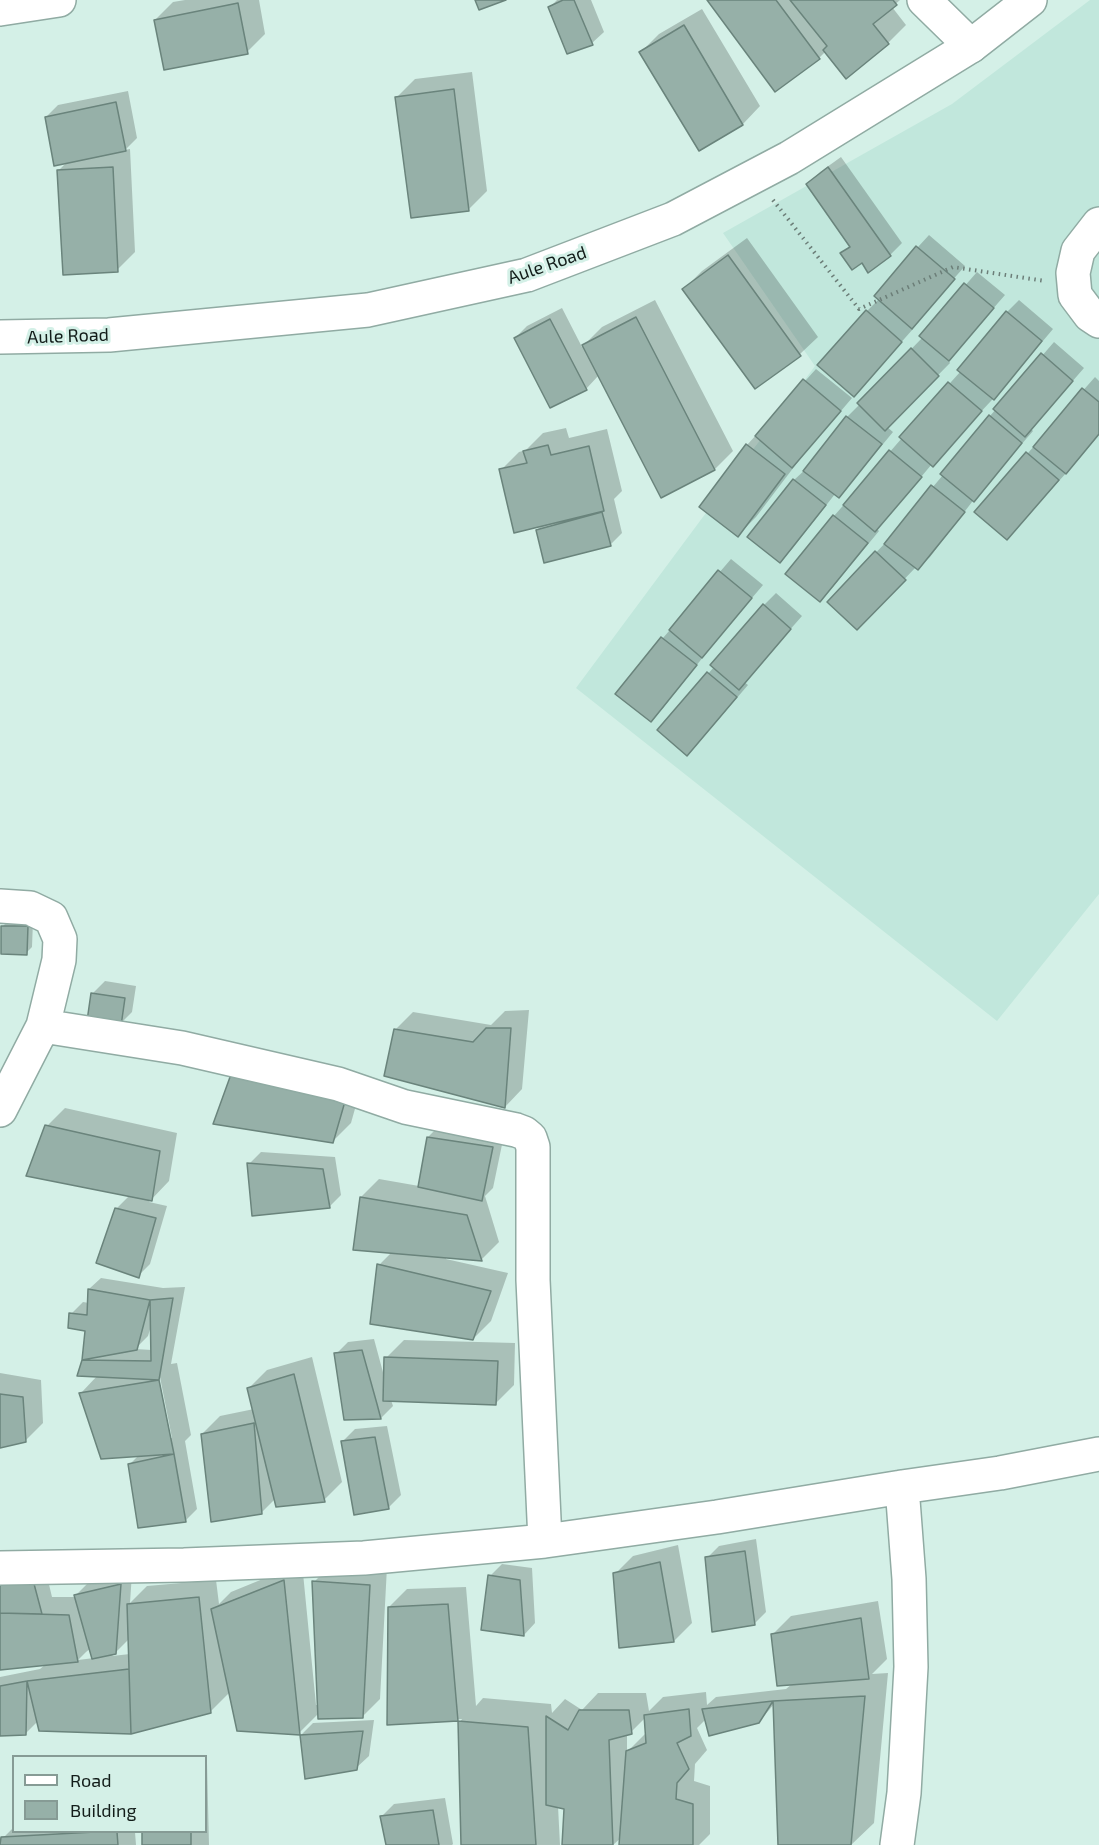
<!DOCTYPE html>
<style>
body{margin:0}
#map{position:relative;width:1099px;height:1845px;overflow:hidden;background:#d4f0e7;font-family:"Exo 2",sans-serif}
canvas{display:block}
.legend{position:absolute;left:12px;top:1755px;width:195px;height:78px;box-sizing:border-box;background:#d4f0e7;border:2px solid #869b95;margin:0;padding:8px 10px;list-style:none;font-size:18px;color:#121c19}
.legend li{display:flex;align-items:center;gap:12px;height:30px}
.legend b{width:30px;border:2px solid #869b95}
</style>
<div id="map">
<canvas width="1099" height="1845"></canvas>
<ul class="legend">
<li><b style="height:8px;background:#fff"></b>Road</li>
<li><b style="height:16px;background:#96b0a8"></b>Building</li>
</ul>
</div>
<script>
const ctx = document.querySelector('canvas').getContext('2d');
ctx.lineJoin = 'round';
function fill(path, color) { ctx.fillStyle = color; ctx.fill(path, 'evenodd'); }
const shape = rows => new Path2D(rows.map(r => 'M' + r).join(''));
function strokePath(path, color, width, dash) { ctx.strokeStyle = color; ctx.lineWidth = width; ctx.lineCap = dash ? 'butt' : 'round'; ctx.setLineDash(dash || []); ctx.stroke(path); }
function write(font, color, halo, rows, align = 'center') {
  ctx.font = font + ' "Exo 2",sans-serif'; ctx.lineWidth = 6; ctx.setLineDash([]); ctx.textBaseline = 'middle'; ctx.strokeStyle = halo; ctx.fillStyle = color; for (const [text, x, y, turn = 0] of rows) {
    ctx.save(); ctx.translate(x, y); ctx.rotate((+turn || 0) * Math.PI / 180); ctx.textAlign = isNaN(turn) ? turn : align; if (halo) ctx.strokeText(text, 0, 0); ctx.fillText(text, 0, 0); ctx.restore();
  }
}
fill(shape([
 [1090,0,1099,0,1099,894,997,1021,576,688,815,366,723,233,952,104]
]), '#c1e7dc');
fill(shape([
 [185,0,259,0,265,34,247,52,155,20,173,2],
 [557,0,591,0,604,32,592,43,568,52,550,7],
 [708,0,900,0,892,7,906,25,888,43,846,76,826,51,819,58],
 [702,9,760,106,743,124,700,149,641,52,659,34],
 [472,72,487,191,469,209,397,97,415,79],
 [128,91,137,138,125,150,130,149,135,252,117,270,59,170,68,161,46,117,58,105],
 [841,157,902,243,890,255,868,271,862,261,842,253,851,245,808,184,820,172],
 [929,235,965,266,911,327,913,329,865,383,867,311,879,299,918,247],
 [747,238,818,337,800,354,755,387,684,289,702,271],
 [977,272,1005,295,948,360,950,363,887,427,893,432,850,484,839,496,835,494,792,549,780,561,749,537,794,480,807,468,847,417,860,404,859,403,923,337,921,336],
 [655,300,733,451,715,469,661,496,599,375,586,389,515,338,527,326,562,308,582,347,602,327],
 [1019,300,1053,329,1005,386,932,464,877,529,879,531,832,588,820,600,787,574,834,516,902,438,901,437,961,371,1007,312],
 [1054,342,1084,368,1031,429,1033,431,975,498,930,557,918,568,916,567,869,616,829,602,888,540,943,475,990,416],
 [816,369,852,398,800,459,756,517,738,535,747,445],
 [1095,377,1099,381,1099,435,1078,460,1018,526,976,512],
 [566,428,569,438,607,429,622,491,614,499,622,533,610,545,537,530,543,524,501,470,519,452,526,450,543,433],
 [731,559,763,585,706,652,707,652,663,708,651,720,617,694,663,638],
 [776,593,802,616,744,682,748,685,699,742,659,730,714,667,764,605],
 [8,921,33,921,32,947,26,953,3,926],
 [105,981,136,986,132,1012,120,1024,93,993],
 [529,1010,522,1089,505,1107,395,1030,413,1012,491,1025,505,1011],
 [236,1066,363,1080,351,1123,333,1141],
 [65,1108,177,1133,169,1181,149,1202,167,1206,150,1264,138,1276,116,1209,130,1195,47,1126],
 [440,1125,504,1135,493,1188,485,1196,499,1242,481,1260,446,1257,446,1259,508,1273,491,1321,473,1339,379,1265,392,1252,361,1197,379,1179,419,1186,428,1137],
 [261,1152,335,1157,341,1195,329,1207,249,1164],
 [101,1278,163,1288,185,1287,171,1364,177,1363,191,1435,185,1441,197,1509,185,1521,130,1464,139,1455,81,1393,98,1375,84,1360,86,1330,71,1314,83,1302,89,1303,89,1289],
 [151,1326,152,1350,135,1349,148,1336],
 [159,1372,172,1438,169,1438,157,1373],
 [374,1339,384,1376,386,1358,404,1340,515,1343,514,1385,496,1403,391,1400,393,1406,381,1418,345,1418,336,1354,348,1342],
 [312,1357,342,1482,324,1500,276,1498,262,1512,202,1434,220,1416,254,1409,249,1388,267,1370],
 [0,1373,41,1380,43,1423,25,1441,0,1446],
 [387,1426,401,1495,389,1507,343,1441,355,1429],
 [756,1539,766,1612,754,1624,707,1558,719,1546],
 [678,1545,692,1623,674,1641,615,1574,633,1556],
 [302,1563,316,1705,319,1705,314,1582,332,1564,387,1567,380,1699,362,1717,319,1713,299,1733,230,1692,210,1712,131,1732,38,1721,25,1734,0,1735,0,1677,40,1669,46,1664,0,1668,0,1573,45,1568,52,1597,76,1597,75,1596,87,1584,132,1573,130,1603,147,1586,216,1580,219,1604,231,1592],
 [130,1638,130,1654,112,1656],
 [91,1648,94,1658,78,1660,86,1652],
 [502,1564,532,1568,535,1623,524,1635,490,1576],
 [466,1587,476,1706,483,1698,551,1704,552,1713,565,1699,582,1710,598,1693,646,1693,649,1711,663,1697,706,1692,707,1705,716,1697,786,1689,792,1684,773,1634,791,1616,878,1601,887,1659,872,1674,888,1673,874,1823,851,1845,779,1845,774,1704,759,1722,706,1719,697,1728,707,1750,695,1764,694,1781,710,1786,710,1834,699,1845,621,1845,622,1837,613,1845,564,1845,566,1808,558,1806,560,1845,463,1845,460,1722,462,1719,388,1723,389,1607,407,1589],
 [645,1718,647,1732,627,1752,627,1733,631,1732],
 [374,1720,369,1756,356,1768,301,1735,313,1723],
 [206,1763,207,1763,209,1845,144,1845,143,1832,206,1832],
 [445,1798,453,1844,452,1845,387,1845,382,1816,394,1804],
 [14,1827,14,1832,135,1832,136,1845,2,1845,3,1838]
]), '#0003');
const building = shape([
 [475,0,506,0,479,10,475,0],
 [563,0,574,0,593,45,567,54,548,7,563,0],
 [707,0,776,0,820,59,775,92,707,0],
 [790,0,893,0,897,5,873,24,889,44,846,79,823,50,827,46,790,0],
 [238,3,248,54,164,70,154,20,238,3],
 [684,25,743,125,699,151,639,52,684,25],
 [454,89,469,211,411,218,395,97,454,89],
 [116,102,126,151,54,166,45,117,116,102],
 [113,167,118,272,63,275,57,170,113,167],
 [828,167,891,256,868,273,862,263,852,270,840,253,850,247,806,184,828,167],
 [916,246,955,279,912,329,874,296,916,246],
 [728,255,801,356,755,389,682,289,728,255],
 [964,283,994,308,949,361,919,336,964,283],
 [866,310,902,342,854,397,817,365,866,310],
 [1006,311,1042,341,994,400,957,370,1006,311],
 [636,317,715,470,661,498,582,345,636,317],
 [550,319,587,390,550,408,514,338,550,319],
 [911,348,939,376,885,431,857,403,911,348],
 [1041,353,1073,381,1025,437,993,409,1041,353],
 [803,379,841,411,792,468,755,436,803,379],
 [948,382,982,411,933,467,899,437,948,382],
 [1082,388,1099,402,1099,434,1066,474,1033,447,1082,388],
 [989,415,1022,443,974,502,940,474,989,415],
 [846,416,882,444,839,498,803,471,846,416],
 [746,444,785,474,738,537,699,507,746,444],
 [548,445,551,455,589,446,604,511,514,533,499,469,527,463,523,451,548,445],
 [889,450,922,477,875,532,843,505,889,450],
 [1026,452,1059,480,1007,540,974,512,1026,452],
 [793,479,826,505,780,563,747,537,793,479],
 [931,485,965,512,918,570,884,544,931,485],
 [602,512,611,546,544,563,536,530,602,512],
 [833,515,868,543,820,602,785,574,833,515],
 [875,551,906,580,857,630,827,602,875,551],
 [718,570,752,598,702,658,669,630,718,570],
 [763,604,791,629,739,690,710,665,763,604],
 [661,637,697,665,651,722,615,694,661,637],
 [707,672,737,697,687,756,657,730,707,672],
 [1,926,28,926,27,955,1,954,1,926],
 [91,993,125,998,121,1026,87,1021,91,993],
 [486,1028,511,1028,505,1108,384,1076,394,1029,473,1042,486,1028],
 [234,1066,346,1098,333,1143,213,1124,234,1066],
 [45,1125,160,1151,152,1201,26,1176,45,1125],
 [427,1137,493,1147,482,1201,418,1187,427,1137],
 [247,1163,323,1169,330,1208,252,1216,247,1163],
 [360,1197,467,1215,482,1261,353,1250,360,1197],
 [115,1208,156,1218,139,1278,96,1263,115,1208],
 [377,1264,491,1291,473,1340,370,1324,377,1264],
 [88,1289,150,1300,137,1350,82,1360,85,1331,68,1328,69,1313,87,1315,88,1289],
 [173,1298,159,1380,77,1376,82,1360,151,1361,150,1300,173,1298],
 [362,1350,377,1404,381,1419,344,1420,334,1353,362,1350],
 [384,1357,498,1361,496,1405,383,1401,384,1357],
 [294,1374,325,1502,276,1507,247,1388,294,1374],
 [159,1380,174,1454,101,1459,79,1393,159,1380],
 [0,1394,23,1397,26,1442,0,1448,0,1394],
 [254,1423,262,1514,211,1522,201,1434,254,1423],
 [375,1437,389,1509,354,1515,341,1441,375,1437],
 [174,1454,186,1522,138,1528,128,1464,174,1454],
 [745,1551,755,1625,712,1632,705,1557,745,1551],
 [660,1562,674,1642,619,1648,613,1573,660,1562],
 [488,1575,520,1580,524,1636,481,1630,488,1575],
 [33,1580,42,1614,0,1613,0,1583,33,1580],
 [284,1580,300,1735,237,1731,211,1609,284,1580],
 [312,1581,370,1585,363,1718,318,1719,312,1581],
 [121,1584,116,1654,92,1659,74,1595,121,1584],
 [199,1597,211,1713,131,1734,127,1604,199,1597],
 [448,1604,458,1721,387,1725,388,1607,448,1604],
 [0,1613,69,1615,78,1662,0,1670,0,1613],
 [861,1618,869,1679,777,1686,771,1634,861,1618],
 [129,1669,131,1734,39,1731,27,1681,129,1669],
 [27,1681,26,1735,0,1736,0,1686,27,1681],
 [865,1696,851,1845,778,1845,773,1701,865,1696],
 [773,1701,759,1723,709,1736,702,1709,773,1701],
 [689,1709,691,1736,677,1743,689,1769,677,1783,676,1799,693,1804,693,1845,619,1845,626,1751,646,1743,644,1715,689,1709],
 [579,1710,629,1710,632,1734,609,1740,613,1845,562,1845,564,1809,546,1805,546,1716,568,1730,579,1710],
 [458,1721,528,1727,536,1845,461,1845,458,1721],
 [363,1731,357,1770,305,1779,300,1735,363,1731],
 [433,1810,439,1845,386,1845,380,1816,433,1810],
 [95,1832,117,1832,118,1845,0,1845,1,1837,95,1832],
 [142,1832,191,1832,191,1845,142,1845,142,1832]
]);
fill(building, '#96b0a8');
strokePath(building, '#6a847c', 1.5);
const minor = shape([
 [924,0,971,46],
 [0,9,59,0],
 [1099,224,1078,251,1073,273,1075,295,1090,315,1099,321],
 [0,906,30,908,51,918,60,939,59,960,43,1026,0,1110],
 [43,1026,182,1048,338,1084,405,1107,516,1130,524,1133,530,1138,533,1147,533,1280,545,1541],
 [0,1568,184,1565,364,1558,545,1541,717,1517,902,1487,1000,1473,1099,1454],
 [897,1845,904,1793,911,1667,909,1579,902,1487]
]);
const tertiary = shape([
 [0,337,109,335,368,310,527,275,673,219,789,158,971,46,1030,0]
]);
strokePath(minor, '#90aba3', 36);
strokePath(tertiary, '#90aba3', 36);
strokePath(shape([
 [773,200,859,309,953,267,1045,281]
]), '#6c7e78', 4, [1.5, 4.5]);
strokePath(minor, '#fff', 33);
strokePath(tertiary, '#fff', 33);
write('18px', '#121c19', '#d4f0e7', [
 ["Aule Road",547,265,-19],
 ["Aule Road",68,336,-2]
]);
</script>
